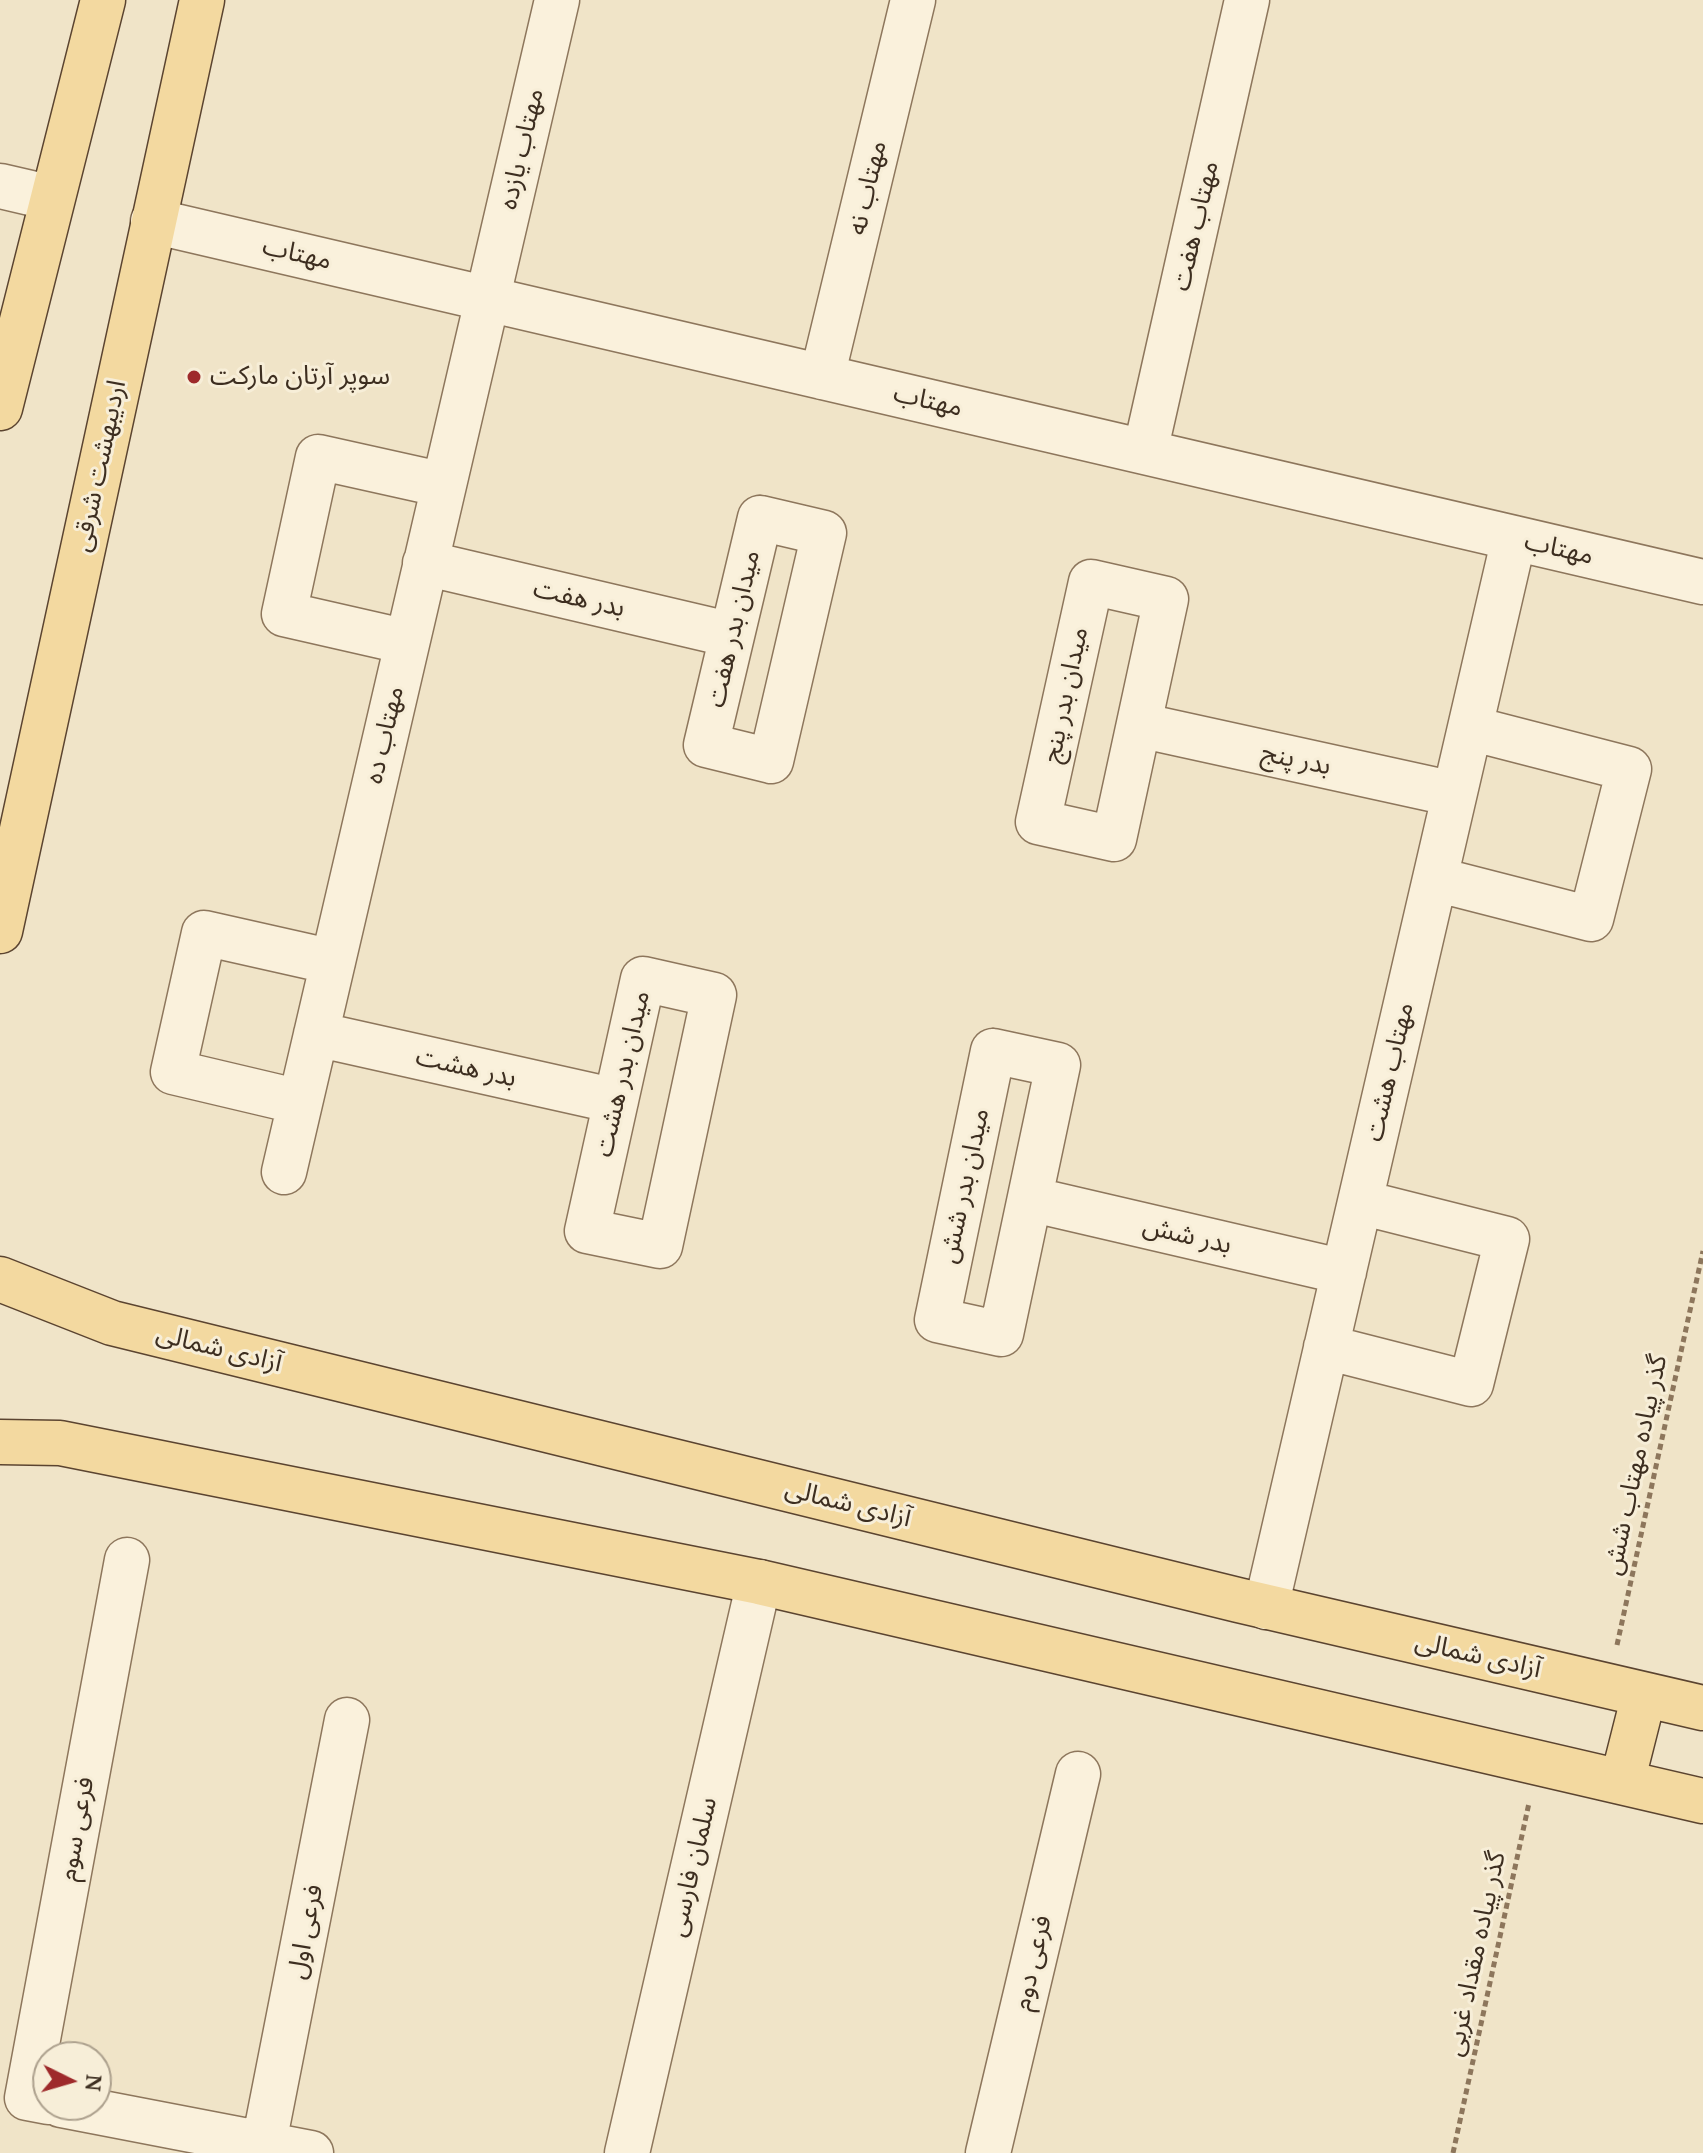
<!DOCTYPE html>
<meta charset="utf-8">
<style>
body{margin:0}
#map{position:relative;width:1703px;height:2153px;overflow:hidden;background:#f0e4c8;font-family:"PT Serif",serif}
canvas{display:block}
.north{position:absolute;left:32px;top:2041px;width:80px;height:80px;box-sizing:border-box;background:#f7eed8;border:2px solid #ada18e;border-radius:50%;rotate:95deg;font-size:22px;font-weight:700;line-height:32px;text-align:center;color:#3d2e20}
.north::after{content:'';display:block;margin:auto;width:28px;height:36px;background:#9e2a2b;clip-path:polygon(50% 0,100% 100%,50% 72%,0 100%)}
</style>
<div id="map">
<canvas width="1703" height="2153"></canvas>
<div class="north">N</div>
</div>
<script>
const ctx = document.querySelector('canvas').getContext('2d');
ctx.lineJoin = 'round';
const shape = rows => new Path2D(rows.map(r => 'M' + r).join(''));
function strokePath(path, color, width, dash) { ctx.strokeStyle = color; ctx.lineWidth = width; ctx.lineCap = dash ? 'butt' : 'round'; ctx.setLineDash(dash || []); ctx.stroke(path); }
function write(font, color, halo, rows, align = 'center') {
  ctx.font = font + ' "PT Serif","Noto Sans Arabic",serif'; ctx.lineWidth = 6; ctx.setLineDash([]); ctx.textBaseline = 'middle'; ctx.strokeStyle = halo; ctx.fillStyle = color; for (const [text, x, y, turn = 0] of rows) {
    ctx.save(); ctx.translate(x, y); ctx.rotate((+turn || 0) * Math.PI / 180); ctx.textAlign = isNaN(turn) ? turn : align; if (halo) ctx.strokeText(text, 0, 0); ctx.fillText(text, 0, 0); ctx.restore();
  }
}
const minor = shape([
 [0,186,52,198],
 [153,221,1703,582],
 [822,377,913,0],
 [1145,452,1247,0],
 [760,518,824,533,771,761,706,745,760,518],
 [425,563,732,635],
 [1091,582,1166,599,1114,839,1038,822,1091,582],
 [407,642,284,614,318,457,444,485],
 [1139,725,1454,794],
 [1435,879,1591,919,1629,769,1470,728],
 [643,979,714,995,660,1246,587,1231,643,979],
 [316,1034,616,1101],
 [993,1051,1058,1065,1001,1334,937,1320,993,1051],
 [300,1102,173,1072,204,933,333,962],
 [284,1172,557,0],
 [1030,1199,1344,1272],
 [1326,1347,1471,1384,1507,1239,1360,1202],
 [1266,1607,1514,538],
 [48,2102,27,2098,127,1560],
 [61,2105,311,2153],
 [262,2153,347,1720],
 [627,2153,759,1582],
 [988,2153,1078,1774]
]);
const major = shape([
 [0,408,103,0],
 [0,931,202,0],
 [0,1279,112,1323,1238,1600,1703,1708],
 [0,1442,60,1443,759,1582,1703,1801],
 [1622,1782,1644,1695]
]);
strokePath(minor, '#8d765c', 47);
strokePath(major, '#5b4430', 47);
strokePath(shape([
 [1617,1645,1703,1251],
 [1453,2153,1529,1803]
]), '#8d765c', 5, [6, 4]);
strokePath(minor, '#faf1dc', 44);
strokePath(major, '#f3d9a0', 44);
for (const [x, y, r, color] of [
 [194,377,8,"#9e2a2b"]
]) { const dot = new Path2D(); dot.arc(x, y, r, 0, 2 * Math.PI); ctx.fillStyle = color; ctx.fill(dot); strokePath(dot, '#f7eed8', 3); }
write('26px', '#3d2e20', '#f7eed8', [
 ["مهتاب یازده",522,149,-77],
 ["مهتاب نه",868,188,-77],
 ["مهتاب هفت",1196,226,-77],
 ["مهتاب",297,254,13],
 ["مهتاب",928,401,13],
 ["اردیبهشت شرقی",100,466,-78],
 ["مهتاب",1559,549,13],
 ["بدر هفت",579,599,13],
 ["میدان بدر هفت",734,629,-77],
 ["میدان بدر پنج",1066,695,-78],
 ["مهتاب ده",385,735,-77],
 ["بدر پنج",1296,760,12],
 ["بدر هشت",466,1068,13],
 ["مهتاب هشت",1390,1072,-77],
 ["میدان بدر هشت",623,1074,-77],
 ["میدان بدر شش",965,1186,-78],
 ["بدر شش",1187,1236,13],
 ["آزادی شمالی",219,1349,14],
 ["گذر پیاده مهتاب شش",1636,1465,-78],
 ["آزادی شمالی",848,1504,14],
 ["آزادی شمالی",1478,1656,13],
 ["فرعی سوم",77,1829,-80],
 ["سلمان فارسی",693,1867,-77],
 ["فرعی اول",306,1932,-79],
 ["گذر پیاده مقداد غربی",1476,1954,-78],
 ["فرعی دوم",1033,1963,-77]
]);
write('26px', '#3d2e20', '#f7eed8', [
 ["سوپر آرتان مارکت",210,377]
], 'left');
</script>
